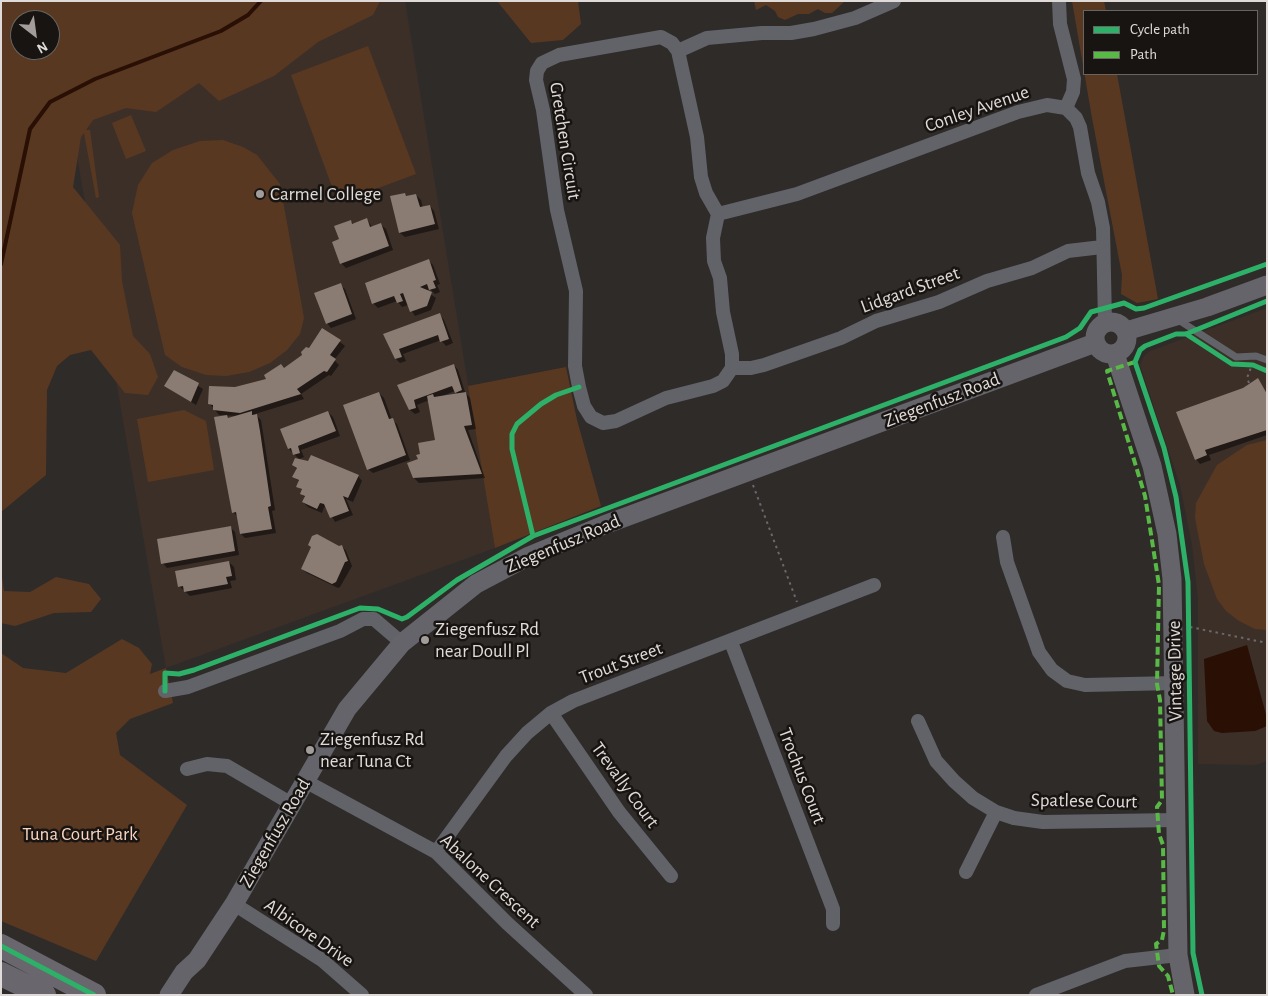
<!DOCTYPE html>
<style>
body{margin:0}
#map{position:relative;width:1268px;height:996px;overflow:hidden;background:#2f2b29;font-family:"Alegreya Sans",sans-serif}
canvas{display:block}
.frame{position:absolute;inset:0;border:2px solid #e0dbd8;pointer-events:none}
.legend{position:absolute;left:1083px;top:10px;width:175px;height:65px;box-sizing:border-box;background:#171412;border:1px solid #676461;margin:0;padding:6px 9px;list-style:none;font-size:15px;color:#e0dbd8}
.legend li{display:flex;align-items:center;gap:10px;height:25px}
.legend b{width:25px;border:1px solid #676461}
.north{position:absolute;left:10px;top:10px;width:50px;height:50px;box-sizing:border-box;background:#171412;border:1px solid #676461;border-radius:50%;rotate:150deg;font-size:14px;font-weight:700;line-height:20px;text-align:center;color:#e0dbd8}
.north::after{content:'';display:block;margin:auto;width:18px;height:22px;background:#a29d9b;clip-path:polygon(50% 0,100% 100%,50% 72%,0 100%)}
</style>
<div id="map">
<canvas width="1268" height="996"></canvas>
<div class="frame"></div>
<ul class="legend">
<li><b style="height:6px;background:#2db169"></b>Cycle path</li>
<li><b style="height:6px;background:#58b947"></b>Path</li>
</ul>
<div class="north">N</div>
</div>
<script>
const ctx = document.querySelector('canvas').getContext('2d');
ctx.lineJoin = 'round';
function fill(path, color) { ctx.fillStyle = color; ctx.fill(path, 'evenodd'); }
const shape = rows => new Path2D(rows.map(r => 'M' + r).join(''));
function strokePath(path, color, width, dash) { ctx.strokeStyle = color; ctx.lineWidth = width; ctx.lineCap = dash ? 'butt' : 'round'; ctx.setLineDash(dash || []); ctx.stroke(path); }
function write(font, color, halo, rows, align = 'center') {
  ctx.font = font + ' "Alegreya Sans",sans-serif'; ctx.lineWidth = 5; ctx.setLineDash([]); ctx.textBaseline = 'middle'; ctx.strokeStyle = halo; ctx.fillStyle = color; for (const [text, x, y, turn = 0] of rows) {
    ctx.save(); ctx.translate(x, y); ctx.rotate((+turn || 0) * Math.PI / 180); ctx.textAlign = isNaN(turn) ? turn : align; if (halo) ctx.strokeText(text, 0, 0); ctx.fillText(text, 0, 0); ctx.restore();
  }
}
fill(shape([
 [50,1,405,1,495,548,166,668],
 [1267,308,1267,761,1256,765,1198,764,1198,599,1192,545,1180,485,1140,365,1144,356,1150,351]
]), '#3c2f28');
fill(shape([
 [1,1,380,1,373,15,318,42,274,76,219,101,199,83,156,112,126,108,93,120,86,130,90,130,99,197,96,198,84,133,81,137,73,187,120,245,122,281,133,336,150,354,158,377,148,395,125,393,91,350,70,355,57,366,47,390,46,475,1,512],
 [20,20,50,20,50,50,20,50],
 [497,1,578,1,581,24,563,40,531,43],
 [754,1,845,1,832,13,825,13,818,9,809,14,798,14,785,20,778,17,775,11,766,5,756,10],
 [1072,1,1104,1,1106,11,1084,11,1084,74,1117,74,1158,299,1137,303,1121,294,1122,275,1092,118],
 [368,46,416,174,338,203,291,75],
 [131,115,146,151,126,159,112,123],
 [223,140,243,147,257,155,280,184,304,318,300,334,287,350,270,363,249,372,226,376,206,375,182,367,165,355,132,213,138,185,152,163,173,150,200,141],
 [566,367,577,420,601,506,495,548,468,386],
 [184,410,206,421,214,470,148,482,137,419],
 [1267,440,1267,630,1255,629,1239,621,1226,611,1217,599,1204,564,1195,518,1196,503,1217,465,1247,445],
 [1,569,4,591,30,592,56,577,89,584,101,599,91,612,54,613,15,626,1,623],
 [122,639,139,648,152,664,150,674,166,668,173,703,130,719,116,733,120,755,187,805,96,961,1,921,1,653,23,668,66,673]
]), '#593822');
fill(shape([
 [1247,645,1267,718,1267,726,1255,731,1222,733,1214,731,1207,721,1204,659]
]), '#290f04');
fill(shape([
 [404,194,408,197,416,195,421,200,423,208,430,206,434,211,439,229,405,237,400,233],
 [367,220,373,228,381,225,386,229,393,250,346,268,341,263,341,240,350,221,354,225],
 [429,261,433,265,440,284,437,285,440,292,435,294,430,289,426,291,436,298,431,310,415,316,408,305,402,307,397,301,378,308,373,303],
 [340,285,345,289,356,319,331,328,327,323],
 [440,315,444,320,453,343,446,346,441,340,403,354,406,361,400,363,396,359,385,335],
 [323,329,345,346,334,360,339,365,331,376,329,375,301,394,304,399,255,414,261,420,275,510,272,511,276,533,245,538,241,534,238,517,233,512,227,416,229,419,239,416,219,415,210,404,235,388,267,380,284,369,309,350],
 [454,365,458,370,465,392,470,398,476,429,468,430,485,478,419,483,414,478,421,454,436,441,429,400,417,405,420,412,415,414,410,410,399,386],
 [455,391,458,394,442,397,442,396],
 [175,372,203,389,196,405,165,386],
 [1258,380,1267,394,1267,435,1209,455,1211,460,1200,464,1196,459,1243,389],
 [379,393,384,398,392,420,397,424,410,460,373,473,368,469],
 [328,412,333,417,340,436,301,450,304,457,299,459,289,449],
 [293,465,358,476,362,481,353,502,346,499,353,515,335,522,327,508,324,507,322,513,308,507,303,502,305,498,302,494,303,491,298,486,300,482,294,477,297,469],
 [230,527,235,532,239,555,167,568,163,563],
 [342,546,346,551,352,566,340,587,338,588,307,573,302,569],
 [229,562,234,567,236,580,230,581,232,588,190,596,179,586]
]), '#0007');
strokePath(shape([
 [1,264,30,129,50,102,95,79,221,31,248,15,261,1]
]), '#290f04', 4);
fill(shape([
 [405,193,406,196,416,194,420,207,430,205,435,224,399,233,390,196],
 [367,218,370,227,381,223,389,246,340,264,332,242,339,239,334,226,351,220,352,224],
 [429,259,436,280,433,281,436,288,429,290,427,284,420,287,432,292,427,306,410,312,403,293,400,294,403,301,397,303,394,296,372,304,365,283],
 [341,283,352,314,326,324,314,293],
 [440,313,449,339,440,342,438,335,399,349,402,357,395,359,383,334],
 [322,328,341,340,330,355,336,359,327,372,324,371,297,389,301,394,240,413,213,410,213,405,208,404,209,386,235,387,266,379,264,375,281,364,284,368,302,355,301,352,306,347,309,348],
 [454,364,462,390,455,393,452,386,414,400,416,408,409,410,397,385],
 [174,370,199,383,191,402,164,386],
 [1258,378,1267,394,1267,430,1205,450,1207,455,1195,460,1176,412,1243,388],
 [379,392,389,419,393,418,406,455,367,470,343,405],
 [466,392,472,425,464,426,482,474,413,478,407,463,418,459,416,455,420,454,418,443,435,440,427,396,433,394,434,397],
 [252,411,252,415,257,414,260,431,271,506,268,507,272,529,240,534,236,512,232,513,214,417,227,415,228,418],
 [328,411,336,431,298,446,300,453,293,455,291,448,288,449,280,429],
 [311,455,359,475,348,498,343,496,349,511,330,518,324,504,320,503,317,509,302,502,305,496,300,494,302,489,296,487,299,480,292,477,297,468,292,465,295,458,308,461],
 [231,526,235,551,161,564,157,539],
 [317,534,339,546,342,545,348,561,345,562,336,582,332,584,301,569,311,547,308,545,312,536],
 [229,561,232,576,226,577,228,584,184,592,183,586,178,587,175,571]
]), '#8a7c73');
strokePath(shape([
 [1249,383,1247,378,1252,365],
 [753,485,797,602],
 [1190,627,1267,643]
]), '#6a696c', 2, [2.5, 4]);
strokePath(shape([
 [1177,319,1236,357,1256,356,1267,360]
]), '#626269', 7);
strokePath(shape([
 [1059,1,1060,24,1074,79,1073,92,1066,108],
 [661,37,672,43,678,51,697,137,701,177,706,193,718,214,713,238,714,261,720,278,723,312,732,354,732,368,723,381,713,386,666,398,616,421,603,423,591,417,584,406,579,387,575,366,576,291,557,210,543,110,536,80,537,71,542,63,559,55,661,37],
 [678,51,707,38,762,33,791,33,814,29,855,18,894,1],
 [718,214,797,194,1018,112,1047,105,1066,108,1076,118,1080,127,1088,173,1098,202,1103,228,1105,322],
 [732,368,751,368,764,365,841,338,876,321,939,302,987,281,1032,268,1068,251,1102,247],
 [1003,537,1007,562,1039,652,1052,670,1067,681,1085,685,1175,683],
 [731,642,833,909,833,924],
 [165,691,188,687,340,631,363,619,374,619,402,643],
 [551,713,619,812,671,876],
 [918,721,936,761,954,781,973,798,996,812,1014,818,1043,822,1176,820],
 [187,769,207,764,227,766,292,804],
 [305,781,436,852,507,923,586,995],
 [436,852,506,756,527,733,551,713,573,701,874,585],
 [966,872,996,812],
 [234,904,322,960,362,995],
 [1036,995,1125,961,1178,955]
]), '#626269', 14);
strokePath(shape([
 '1095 338a16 16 0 1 1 32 0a16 16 0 1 1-32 0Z',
 [1126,331,1207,307,1267,285],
 [1115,354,1152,466,1167,534,1172,579,1178,955,1185,995],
 [169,995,184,972,197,960,234,904,347,709,402,643,476,584,529,556,604,525,1095,343]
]), '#65646a', 19);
strokePath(shape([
 [1,946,94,995],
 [1,974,44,995]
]), '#69676d', 24);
strokePath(shape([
 [1135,362,1107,371,1145,496,1159,585,1157,684,1160,700,1162,800,1157,807,1159,834,1163,845,1164,930,1162,940,1156,944,1159,966,1168,976,1173,995]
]), '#58b947', 4, [8, 4]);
strokePath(shape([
 [1186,334,1232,364,1253,365,1267,371],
 [533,536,512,449,512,434,517,424,541,404,556,395,579,387],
 [165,691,165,673,179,674,194,670,360,608,378,609,402,619,407,617,457,580,533,536,1066,337,1080,328,1091,312,1124,303,1136,309,1144,308,1267,264],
 [1,946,94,995],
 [1202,995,1193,953,1188,582,1176,497,1164,448,1135,362,1140,350,1145,346,1176,334,1186,334,1267,301]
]), '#2db169', 5);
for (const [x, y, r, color] of [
 [260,194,5,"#a29d9b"],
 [425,640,5,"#a29d9b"],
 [310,750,5,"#a29d9b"]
]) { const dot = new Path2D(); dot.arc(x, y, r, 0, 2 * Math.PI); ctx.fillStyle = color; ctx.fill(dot); strokePath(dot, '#171412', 2); }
write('19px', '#e0dbd8', '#171412', [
 ["Conley Avenue",977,109,-19],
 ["Gretchen Circuit",565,141,81],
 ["Lidgard Street",910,290,-20],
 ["Ziegenfusz Road",942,400,-21],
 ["Ziegenfusz Road",563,544,-23],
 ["Trout Street",621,663,-21],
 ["Vintage Drive",1175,671,-91],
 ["Trochus Court",802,776,69],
 ["Trevally Court",625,785,54],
 ["Spatlese Court",1084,801,1],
 ["Ziegenfusz Road",275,833,-60],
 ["Abalone Crescent",490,881,43],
 ["Albicore Drive",309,933,35]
]);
write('19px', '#e0dbd8', '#171412', [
 ["Carmel College",270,194],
 ["Ziegenfusz Rd",435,629],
 ["near Doull Pl",435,651],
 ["Ziegenfusz Rd",320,739],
 ["near Tuna Ct",320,761]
], 'left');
write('19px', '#f9d5bf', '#171412', [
 ["Tuna Court Park",80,834]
]);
</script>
